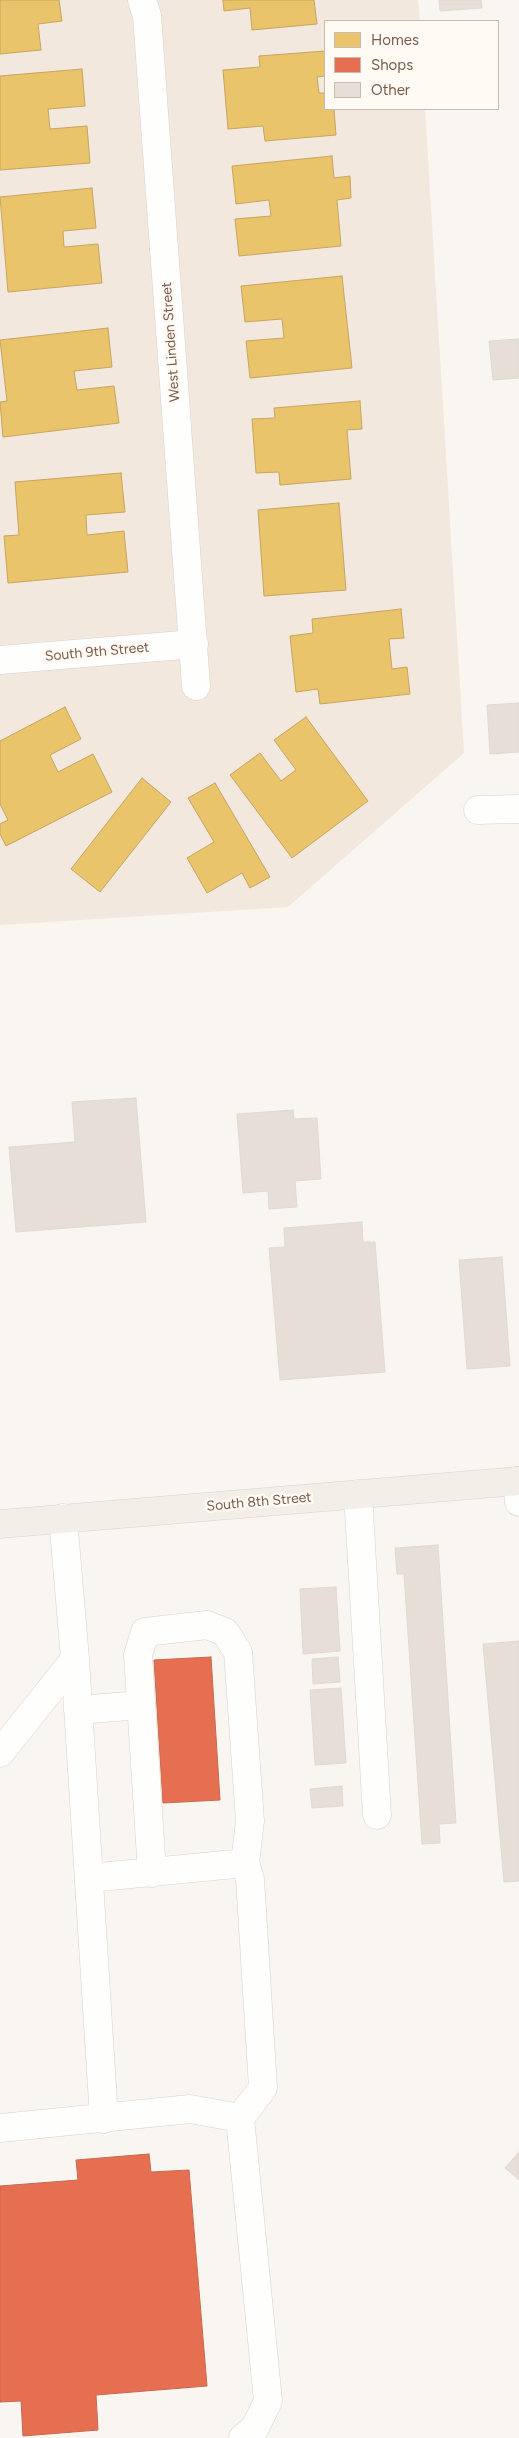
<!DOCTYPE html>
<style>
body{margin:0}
#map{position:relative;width:519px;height:2438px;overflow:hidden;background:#f9f5f0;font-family:Figtree,sans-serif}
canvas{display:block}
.legend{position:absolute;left:324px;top:20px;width:175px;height:90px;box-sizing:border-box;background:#fffaf3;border:1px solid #cabbb1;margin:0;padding:6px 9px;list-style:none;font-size:15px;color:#7a5c4d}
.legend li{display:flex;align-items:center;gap:10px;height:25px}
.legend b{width:25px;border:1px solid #cabbb1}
</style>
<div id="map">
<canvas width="519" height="2438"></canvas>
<ul class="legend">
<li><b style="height:14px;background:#e9c46a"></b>Homes</li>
<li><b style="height:14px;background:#e76f51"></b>Shops</li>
<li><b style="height:14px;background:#e6ded7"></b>Other</li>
</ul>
</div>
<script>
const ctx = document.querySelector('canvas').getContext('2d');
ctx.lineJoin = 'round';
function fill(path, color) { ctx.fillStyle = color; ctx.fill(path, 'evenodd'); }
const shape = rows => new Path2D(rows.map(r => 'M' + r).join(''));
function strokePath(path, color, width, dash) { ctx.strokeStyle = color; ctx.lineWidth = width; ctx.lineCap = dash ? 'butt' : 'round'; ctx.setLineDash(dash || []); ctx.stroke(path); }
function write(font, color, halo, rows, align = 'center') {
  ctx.font = font + ' Figtree,sans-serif'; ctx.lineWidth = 5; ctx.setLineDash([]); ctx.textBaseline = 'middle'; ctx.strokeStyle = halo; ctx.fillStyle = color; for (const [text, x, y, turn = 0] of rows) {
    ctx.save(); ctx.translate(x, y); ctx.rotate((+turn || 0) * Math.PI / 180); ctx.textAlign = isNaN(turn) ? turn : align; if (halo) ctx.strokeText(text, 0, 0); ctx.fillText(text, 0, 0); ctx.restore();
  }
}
fill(shape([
 [0,0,418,0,420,21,325,21,325,109,425,109,464,753,288,907,0,925]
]), '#f2e8de');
const homes = shape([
 [0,0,59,0,62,21,38,24,41,50,0,54,0,0],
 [223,0,314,0,317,24,252,30,250,8,224,11,223,0],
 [325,51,325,76,317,77,319,93,325,93,325,109,334,109,336,135,265,141,263,126,228,129,223,70,260,67,259,56,325,51],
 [82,69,85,106,48,109,50,129,87,126,90,163,0,170,0,76,82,69],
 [332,156,334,178,350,176,351,198,337,200,341,246,239,256,235,219,271,216,269,200,236,204,232,166,332,156],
 [92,188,96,228,63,231,64,247,98,244,102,283,8,292,0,197,92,188],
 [342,276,352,368,250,378,246,341,284,338,282,319,245,322,241,286,342,276],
 [108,328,112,367,74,371,77,390,114,386,119,423,3,437,0,402,7,401,0,340,108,328],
 [360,401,362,429,347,430,351,479,280,485,279,472,256,473,252,419,275,418,274,408,360,401],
 [121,473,125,512,86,515,87,535,124,531,128,572,8,583,4,536,19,535,15,482,121,473],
 [339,503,346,590,264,596,258,510,339,503],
 [401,609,404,638,389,639,392,669,407,667,410,694,320,704,318,689,296,692,290,636,313,633,312,619,401,609],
 [65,707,81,739,50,755,58,772,93,754,112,792,6,846,0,834,0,824,8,820,0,804,0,741,65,707],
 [306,717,368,801,292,858,230,775,260,753,281,781,296,770,274,740,306,717],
 [142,778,171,802,100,892,71,869,142,778],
 [215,783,270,877,250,888,242,873,207,893,187,858,214,842,188,798,215,783]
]);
fill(homes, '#e9c46a');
strokePath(homes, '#c8a561', 1);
const shops = shape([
 [211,1657,220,1800,163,1803,154,1660,211,1657],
 [149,2154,151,2172,189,2170,207,2386,96,2395,98,2430,23,2436,21,2401,0,2402,0,2186,78,2180,76,2160,149,2154]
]);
fill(shops, '#e76f51');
strokePath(shops, '#c66950', 1);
const building = shape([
 [439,0,481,0,482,8,440,11,439,0],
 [519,339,519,378,493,380,489,341,519,339],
 [519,703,519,752,490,754,487,705,519,703],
 [136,1098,146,1222,16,1232,9,1147,75,1142,72,1102,136,1098],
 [293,1110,294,1119,317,1118,321,1179,295,1181,297,1207,269,1209,268,1191,243,1193,237,1114,293,1110],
 [362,1222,363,1242,375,1242,385,1372,280,1380,269,1248,285,1247,284,1228,362,1222],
 [502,1257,510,1366,467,1369,459,1260,502,1257],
 [438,1545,456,1823,439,1824,440,1843,422,1844,404,1574,397,1574,395,1548,438,1545],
 [336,1587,340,1651,303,1654,300,1589,336,1587],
 [519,1641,519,1881,504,1882,483,1644,519,1641],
 [338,1657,340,1682,313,1684,312,1659,338,1657],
 [341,1688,346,1763,315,1765,310,1690,341,1688],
 [342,1786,343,1806,312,1808,310,1789,342,1786],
 [519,2152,519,2180,505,2168,519,2152]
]);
fill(building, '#e6ded7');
strokePath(building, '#e2d8d2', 1);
const minor = shape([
 [142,0,147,16,196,686],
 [0,660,194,644],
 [478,810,519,809],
 [517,1481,519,1502],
 [358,1494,377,1815],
 [63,1518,75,1659,104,2119],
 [78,1710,141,1705],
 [0,1753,75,1659],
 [152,1873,138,1655,145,1632,207,1625,225,1632,238,1652,250,1821,245,1863],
 [89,1878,245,1863,250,1879,263,2088,240,2118,268,2401,255,2428,243,2438],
 [0,2128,190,2109,240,2118]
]);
const major = shape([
 [0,1524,519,1481]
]);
strokePath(minor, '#d7d1cb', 29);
strokePath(major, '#dad1cc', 29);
strokePath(minor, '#fefefd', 28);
strokePath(major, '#f3eee8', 28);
write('14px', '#7a5c4d', '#fffaf3', [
 ["West Linden Street",171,342,-94],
 ["South 9th Street",97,652,-5],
 ["South 8th Street",259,1502,-5]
]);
</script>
